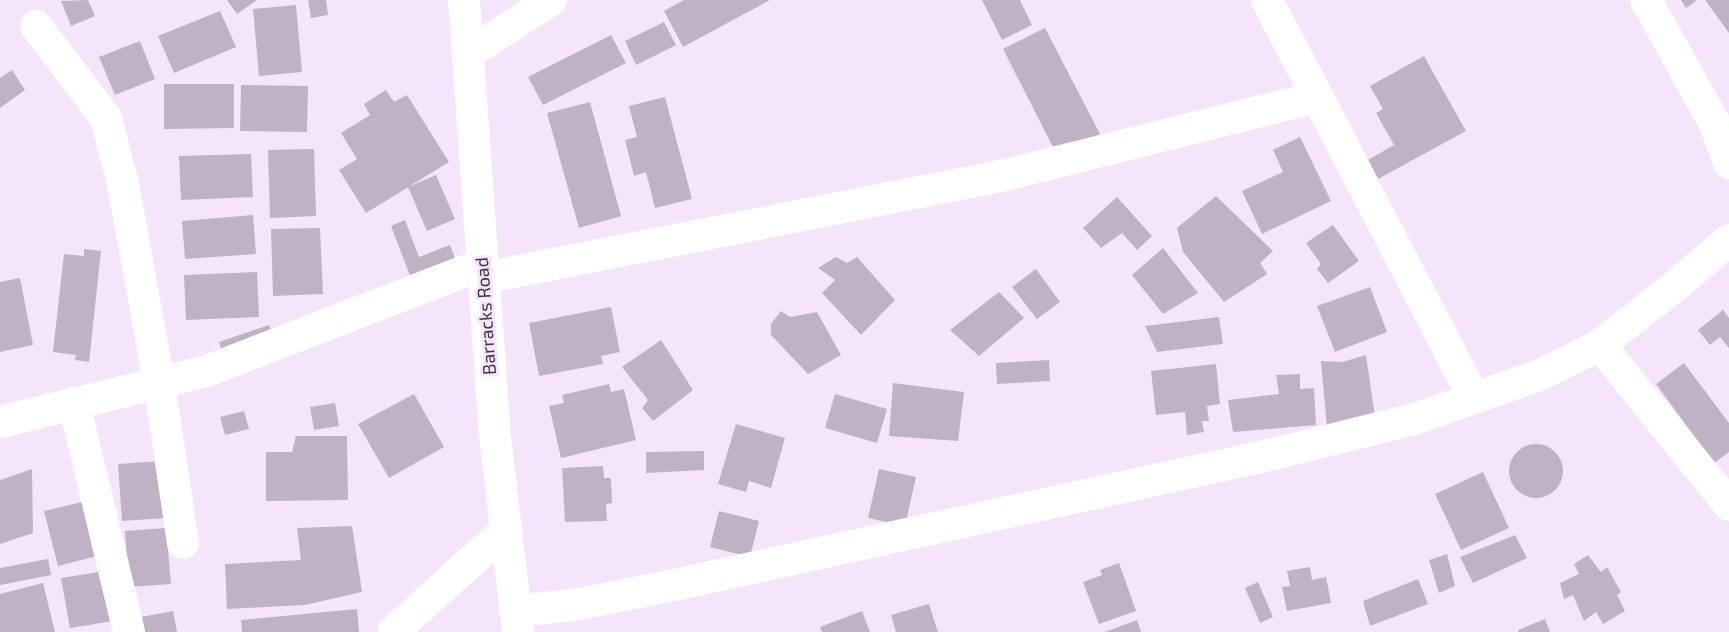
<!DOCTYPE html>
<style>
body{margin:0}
canvas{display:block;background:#f5e5fa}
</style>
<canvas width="1729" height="632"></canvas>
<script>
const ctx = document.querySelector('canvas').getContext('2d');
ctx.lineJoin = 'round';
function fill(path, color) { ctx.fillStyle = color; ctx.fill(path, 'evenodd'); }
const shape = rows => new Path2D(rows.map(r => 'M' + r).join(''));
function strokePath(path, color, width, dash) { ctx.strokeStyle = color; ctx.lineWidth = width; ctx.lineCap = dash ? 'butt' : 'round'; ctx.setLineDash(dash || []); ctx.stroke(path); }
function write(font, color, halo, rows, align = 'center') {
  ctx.font = font + ' "Exo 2",sans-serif'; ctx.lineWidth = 6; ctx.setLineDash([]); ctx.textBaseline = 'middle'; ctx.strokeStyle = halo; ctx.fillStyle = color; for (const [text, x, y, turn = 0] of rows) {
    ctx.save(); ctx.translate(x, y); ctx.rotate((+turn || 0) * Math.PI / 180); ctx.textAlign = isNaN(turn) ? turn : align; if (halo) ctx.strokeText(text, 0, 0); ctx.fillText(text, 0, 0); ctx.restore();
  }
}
fill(shape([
 [88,0,95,16,71,26,61,1],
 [227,0,257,0,237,14],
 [308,0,326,0,328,15,311,18],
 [684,0,770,0,683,47,664,11],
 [982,0,1020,0,1032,25,1002,40],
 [1681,0,1697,0,1686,8],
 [1705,0,1729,0,1729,33],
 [296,5,302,72,259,76,253,9],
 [220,11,236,47,174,73,158,36],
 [664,22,676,45,636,65,625,41],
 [1045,28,1100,134,1057,155,1003,49],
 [611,35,626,63,543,105,528,77],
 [140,41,155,79,115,95,99,57],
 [1424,56,1466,131,1378,179,1368,160,1394,145,1376,113,1383,109,1370,86],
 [12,70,25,90,0,108,0,78],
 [164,84,234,84,234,128,164,129],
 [241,85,308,86,307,132,240,131],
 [386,90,394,102,407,95,449,162,366,213,339,170,357,159,341,133,370,115,364,104],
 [665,97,692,199,655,208,646,172,634,176,625,140,637,137,629,106],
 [590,102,621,216,579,228,547,113],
 [1300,137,1331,201,1262,234,1242,191,1283,172,1273,150],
 [314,149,316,216,270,218,268,150],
 [251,154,253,197,181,200,179,156],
 [436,175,455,219,427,231,408,187],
 [1216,196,1273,251,1260,263,1267,274,1224,302,1183,252,1177,228],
 [1117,197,1152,236,1137,250,1122,233,1101,248,1083,228],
 [253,215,256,254,185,259,182,221],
 [405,220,419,257,450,245,457,264,412,281,391,226],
 [1333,225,1359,261,1328,283,1317,269,1321,264,1306,243],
 [320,228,323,294,273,296,271,229],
 [1163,248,1198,293,1163,314,1132,275],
 [84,249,101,251,89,362,75,360,76,355,53,352,64,254,84,256],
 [836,257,847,263,857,257,895,300,861,335,822,293,835,280,818,268],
 [1036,269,1060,302,1037,319,1012,287],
 [257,272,259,317,186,320,184,275],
 [20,278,33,345,0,352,0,282],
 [1370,287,1387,332,1335,352,1317,306],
 [999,292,1024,318,979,356,950,330],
 [611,307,620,352,601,356,603,364,539,376,529,323],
 [1723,310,1729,318,1729,348,1720,337,1710,345,1698,330],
 [781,311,790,317,817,312,841,355,808,374,771,335,771,324],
 [1219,317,1223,344,1157,352,1145,326],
 [269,325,274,339,224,356,219,342],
 [661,340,693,390,653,421,642,408,648,400,622,367],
 [1366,355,1375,417,1327,428,1321,361,1342,362],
 [1049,360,1050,381,997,384,996,363],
 [1684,363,1729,423,1729,452,1714,463,1656,384],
 [1216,364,1220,404,1207,406,1209,421,1202,421,1204,432,1187,435,1185,412,1156,415,1151,371],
 [1300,374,1300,389,1314,388,1316,425,1233,432,1228,400,1279,394,1276,375],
 [893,383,964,392,958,441,889,436],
 [609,384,611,392,624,389,636,440,561,458,549,406,564,403,562,395],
 [414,394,444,447,389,478,358,424],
 [835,394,887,409,877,443,825,428],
 [335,403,339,426,314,430,310,407],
 [244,411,249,429,225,435,220,417],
 [736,424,785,438,771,488,749,481,746,492,718,484],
 [296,436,347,436,348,500,266,501,266,452,292,452],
 '1509 471a27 27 0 1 1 54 0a27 27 0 1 1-54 0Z',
 [704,451,704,470,646,473,646,452],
 [162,461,166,518,122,521,118,464],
 [603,466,604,478,611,478,612,503,606,504,607,521,565,522,562,468],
 [32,469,33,533,0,544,0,480],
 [879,469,916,477,905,526,868,518],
 [1483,472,1509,528,1461,550,1435,494],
 [91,500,105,554,58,566,44,511],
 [719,511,759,521,750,557,710,547],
 [352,526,362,592,305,605,227,609,225,564,301,560,297,528],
 [166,528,171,584,129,587,125,531],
 [1515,535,1527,558,1473,583,1460,557],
 [1447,554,1455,586,1439,593,1429,560],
 [1588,555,1601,572,1607,567,1621,592,1617,595,1625,611,1603,624,1596,612,1584,621,1573,595,1564,599,1560,583,1579,574,1574,564],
 [48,559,51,575,0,585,0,568],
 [1119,563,1136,611,1099,624,1083,582,1102,575,1100,570],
 [1310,567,1312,580,1326,577,1331,603,1287,611,1282,587,1290,586,1287,571],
 [105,571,113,621,70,628,61,578],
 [1418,579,1428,604,1370,626,1363,601],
 [1258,582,1273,617,1260,623,1245,588],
 [43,583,55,632,0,632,0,594],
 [929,604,938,632,896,632,891,615],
 [357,609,359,632,242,632,241,620],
 [173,611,177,632,133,632,130,619],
 [862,611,870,632,822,632,820,627],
 [1545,619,1550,632,1519,632,1518,630],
 [1137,620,1141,632,1105,632]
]), '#c0b2c5');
strokePath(shape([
 [464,0,495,436,518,631],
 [1267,0,1474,398],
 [1646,0,1715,124,1729,163],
 [36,26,106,118,123,184,159,382,183,543],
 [469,53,551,0],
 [483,278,1001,176,1317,97],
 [1600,345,1729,505],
 [74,403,129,632],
 [0,422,207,371,483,264],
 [515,611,574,605,660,588,1265,456,1415,419,1542,374,1600,345,1674,287,1729,240],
 [393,632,506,530]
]), '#fff', 32);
write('18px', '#3c363e', '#f5e5fa', [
 ["Barracks Road",486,316,-94]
]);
</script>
